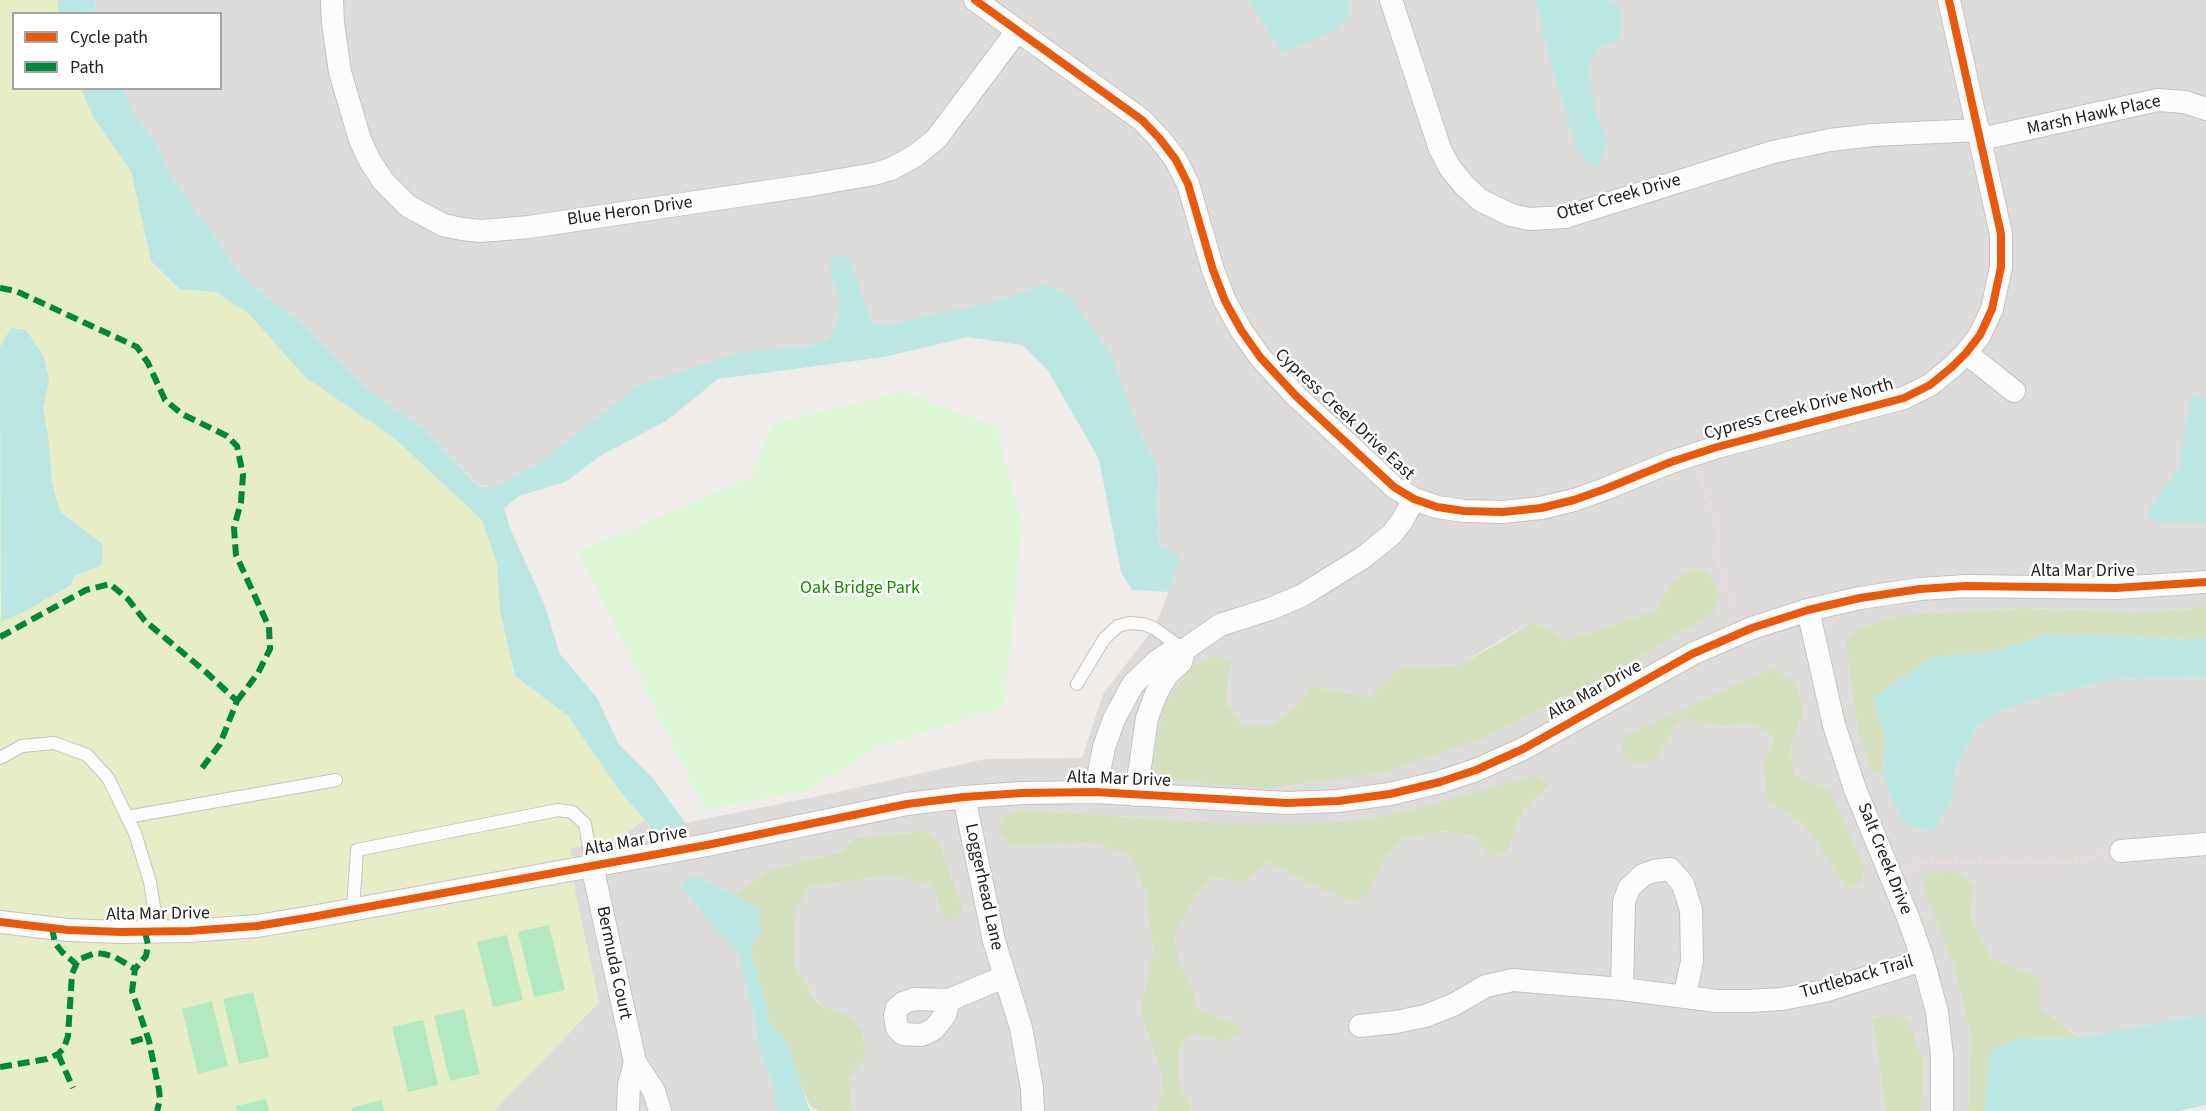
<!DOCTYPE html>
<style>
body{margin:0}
#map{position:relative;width:2206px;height:1111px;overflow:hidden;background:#efecea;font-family:"Source Sans 3",sans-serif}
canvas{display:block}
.legend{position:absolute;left:12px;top:12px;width:210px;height:78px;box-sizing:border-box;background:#fff;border:2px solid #a6a6a6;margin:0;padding:8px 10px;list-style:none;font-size:18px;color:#212121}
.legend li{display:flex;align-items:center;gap:12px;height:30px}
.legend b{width:30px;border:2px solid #a6a6a6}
</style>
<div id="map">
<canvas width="2206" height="1111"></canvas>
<ul class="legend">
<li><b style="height:8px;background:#e8590c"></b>Cycle path</li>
<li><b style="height:8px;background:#00873e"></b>Path</li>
</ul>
</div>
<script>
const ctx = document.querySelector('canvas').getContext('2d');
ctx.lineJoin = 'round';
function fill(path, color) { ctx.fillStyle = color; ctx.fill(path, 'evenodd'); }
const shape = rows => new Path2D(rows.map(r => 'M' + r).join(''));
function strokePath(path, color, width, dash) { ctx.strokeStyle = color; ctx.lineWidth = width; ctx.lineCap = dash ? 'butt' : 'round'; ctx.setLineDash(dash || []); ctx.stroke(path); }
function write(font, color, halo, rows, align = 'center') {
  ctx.font = font + ' "Source Sans 3",sans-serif'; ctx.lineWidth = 5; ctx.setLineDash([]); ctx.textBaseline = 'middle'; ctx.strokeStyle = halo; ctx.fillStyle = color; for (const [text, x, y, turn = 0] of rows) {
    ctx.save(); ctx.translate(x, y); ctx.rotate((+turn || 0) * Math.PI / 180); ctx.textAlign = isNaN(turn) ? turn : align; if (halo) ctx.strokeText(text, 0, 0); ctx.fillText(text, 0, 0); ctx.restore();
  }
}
fill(shape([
 [94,0,2206,0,2206,607,2147,612,2023,608,1901,615,1871,770,1883,773,1892,801,1952,799,1955,770,1977,727,2000,712,2048,695,2110,680,2206,677,2206,1014,2080,1038,2040,1007,2040,978,1992,959,1970,917,1954,966,1971,1037,1968,1111,1921,1111,1924,1062,1888,1015,1872,1018,1886,1111,1192,1111,1180,1087,1179,1050,1191,1033,1223,1042,1238,1024,1197,1009,1191,983,1180,964,1174,938,1196,895,1213,878,1245,882,1267,862,1313,885,1368,895,1384,860,1405,838,1444,831,1474,836,1490,857,1507,852,1523,810,1549,786,1397,814,1337,822,1238,824,1022,810,1001,818,1013,846,1093,843,1129,854,1146,895,1155,950,1140,1010,1163,1079,1157,1111,852,1111,849,1079,865,1059,844,1013,820,1005,794,964,796,909,811,886,888,876,928,883,935,892,944,920,962,907,939,841,922,831,854,838,841,852,772,869,733,895,698,876,682,888,711,924,737,951,752,1008,760,1053,773,1085,777,1111,494,1111,599,1002,575,892,570,848,617,840,644,820,653,830,681,830,685,823,828,794,985,759,1082,758,1103,694,1154,628,1169,592,1179,557,1160,547,1157,508,1159,469,1137,426,1043,284,1002,300,887,326,871,323,851,262,842,254,830,273,839,300,837,325,826,341,801,348,745,351,580,433,542,461,494,488,478,485,423,428,367,389,298,320,244,279,171,175,155,140,135,115,122,89,220,88,220,14,96,13],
 [1671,583,1713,614,1615,671,1488,736,1152,766,1230,679,1226,702,1242,725,1273,725,1303,700,1312,686,1369,697,1400,668,1459,665,1531,622,1552,630,1565,641,1656,610],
 [1795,683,1804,710,1790,750,1796,775,1830,790,1848,888,1803,824,1767,801,1763,764,1775,738,1748,722,1724,727,1686,719,1675,726,1624,736]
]), '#dedcdb');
fill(shape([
 [0,0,58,0,58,13,14,14,14,88,81,89,93,117,131,171,151,261,180,289,216,292,249,314,306,378,393,437,482,520,497,564,500,611,515,676,568,716,620,791,644,820,617,840,570,848,575,892,599,1002,494,1111,0,1111]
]), '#e7eec7');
fill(shape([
 [1695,568,1708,572,1720,595,1713,614,1615,671,1488,736,1383,773,1267,788,1161,780,1152,766,1164,706,1192,666,1217,655,1231,661,1226,702,1242,725,1273,725,1303,700,1311,686,1369,697,1400,668,1459,665,1501,642,1531,622,1552,630,1565,641,1656,610,1671,583],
 [2206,607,2206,638,2193,640,2050,633,1988,653,1933,657,1873,697,1885,742,1883,773,1872,771,1859,734,1846,643,1857,629,1901,615,2023,608,2147,612],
 [1773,668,1795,683,1804,710,1790,750,1796,775,1830,790,1865,869,1860,882,1848,889,1803,824,1767,801,1763,764,1775,738,1748,722,1724,727,1686,719,1675,726,1656,759,1635,764,1622,755,1624,736],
 [1536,775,1549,786,1523,810,1507,852,1490,857,1474,836,1444,831,1405,838,1384,860,1368,895,1352,901,1313,885,1267,862,1245,882,1213,878,1196,895,1174,938,1180,964,1191,983,1197,1009,1238,1024,1242,1033,1223,1042,1191,1033,1179,1050,1180,1087,1192,1111,1229,1111,1157,1111,1163,1079,1140,1010,1154,950,1146,895,1129,854,1093,843,1013,846,1000,833,1001,818,1021,810,1238,824,1337,822,1397,814],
 [923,831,939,841,962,907,958,920,944,920,935,892,928,883,888,876,811,886,796,909,794,964,819,1005,844,1013,862,1030,865,1059,849,1079,852,1111,819,1111,810,1106,792,1062,787,1042,769,1022,766,1003,750,949,761,932,733,895,772,869,841,852,854,838],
 [1957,872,1972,886,1970,917,1992,959,2040,978,2040,1007,2079,1038,2016,1039,1986,1091,1984,1111,1968,1111,1971,1037,1954,966,1922,885,1929,873],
 [1888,1015,1907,1018,1924,1063,1921,1111,1886,1111,1872,1018]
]), '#d3dfbd');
fill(shape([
 [903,392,996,427,1022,526,1004,707,879,746,805,791,704,809,578,552,750,478,774,423]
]), '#ddf6d4');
fill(shape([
 [549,925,565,990,534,997,518,932],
 [507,935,523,1000,493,1007,477,942],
 [253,992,269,1057,239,1064,223,999],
 [212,1001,228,1066,198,1074,182,1009],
 [464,1009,480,1074,450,1081,434,1016],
 [423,1020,438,1085,408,1092,392,1027],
 [266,1099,269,1111,237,1111,236,1106],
 [382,1100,384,1111,352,1111,351,1108]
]), '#b2e9c1');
fill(shape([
 [58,0,94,0,96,13,58,13],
 [1248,0,1347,0,1348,17,1334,32,1282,52],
 [1535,0,1609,0,1622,10,1620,38,1599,48,1588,65,1596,112,1608,140,1597,169,1577,149,1553,72],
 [81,89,122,89,135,115,155,140,171,175,244,279,298,320,367,389,423,428,478,486,494,488,542,461,637,386,745,351,801,348,826,341,837,325,839,300,830,273,831,257,842,254,851,262,872,323,887,325,1002,300,1043,284,1071,297,1114,360,1137,426,1159,469,1157,508,1160,546,1180,556,1169,592,1132,590,1121,572,1099,459,1047,369,1022,345,968,337,884,357,718,379,666,421,603,454,565,482,519,496,504,508,510,528,544,604,560,654,597,698,618,743,653,778,685,823,682,830,660,832,653,830,620,791,568,716,515,676,500,611,497,564,482,520,393,437,306,378,249,314,216,292,180,289,151,261,131,171,93,117],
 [11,328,26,330,43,355,49,380,43,409,48,433,52,481,60,512,103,544,102,565,74,576,71,585,20,614,1,622,0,347],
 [2191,396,2199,396,2206,400,2206,522,2160,523,2149,518,2149,510,2178,469],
 [2050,633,2193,640,2206,638,2206,677,2110,680,2048,695,2000,712,1977,727,1955,770,1952,799,1933,832,1905,824,1892,801,1883,773,1885,742,1873,697,1933,657,1988,653],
 [698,876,759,909,761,932,750,949,766,1003,769,1021,787,1042,810,1111,777,1111,773,1085,760,1053,752,1008,737,951,711,924,682,888,683,881],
 [2206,1014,2206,1105,2178,1111,1984,1111,1990,1051,2016,1039,2079,1038]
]), '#bbe6e2');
const lane = shape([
 [1077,684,1104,639,1118,626,1129,623,1143,624,1154,628,1183,649],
 [0,758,22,746,54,743,87,755,108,778,135,833,150,882,158,932],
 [127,817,336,780],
 [353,910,357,850,558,810,572,812,585,824,592,865]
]);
const street = shape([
 [332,0,333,23,340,72,360,140,370,161,383,181,408,206,443,225,462,229,481,231,529,227,811,185,874,174,891,169,915,156,936,139,1017,31],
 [975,0,1142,120,1160,139,1176,160,1188,184,1213,270,1225,301,1241,330,1260,357,1296,396,1394,487,1414,499,1437,507,1464,511,1503,512,1541,508,1574,500,1605,489,1671,462,1717,447,1904,398,1930,385,1952,367,1966,353,1980,335,1992,309,2001,267,2001,234,1949,0],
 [1391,0,1440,149,1450,168,1464,185,1480,200,1511,215,1529,219,1565,217,1773,152,1830,140,1873,135,1979,130],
 [1981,139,2158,100,2185,102,2206,109],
 [1966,353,2014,391],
 [1808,610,1834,725,1855,789,1909,920,1923,960,1937,1012,1942,1056,1942,1111],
 [1095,792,1104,747,1114,719,1133,684,1156,662,1172,651,1184,650,1220,625,1270,609,1301,596,1364,557,1392,534,1402,521,1414,499],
 [1136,795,1147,718,1156,694,1166,676,1181,662,1184,650],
 [964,797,994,941,1021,1028,1032,1088,1033,1111],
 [2121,851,2206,844],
 [592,865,635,1062,654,1091,660,1111],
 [0,922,68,930,121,932,189,931,257,926,312,917,707,845,907,804,964,797,1022,793,1095,792,1287,803,1338,801,1390,794,1440,782,1476,770,1523,749,1692,654,1752,628,1808,610,1860,598,1920,589,1966,586,2116,588,2206,582],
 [1622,989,1624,902,1629,888,1643,875,1654,871,1670,869,1683,884,1691,910,1692,962,1684,997],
 [949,1000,945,1015,934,1029,922,1035,903,1034,897,1028,895,1015,897,1008,903,1003,914,999,949,1000,1004,977],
 [1360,1026,1396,1022,1425,1016,1453,1005,1486,986,1513,980,1622,989,1717,1001,1749,1001,1782,999,1824,991,1923,960],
 [628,1111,629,1085,635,1062]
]);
strokePath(lane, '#c5c3c2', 14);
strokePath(street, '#c5c3c2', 24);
strokePath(shape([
 [1698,473,1719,528,1717,558,1737,614],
 [1907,865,1933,862,2062,863,2102,855]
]), '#ecdadd', 4, [3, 3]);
strokePath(lane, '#fdfcfc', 12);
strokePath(street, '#fdfcfc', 22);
strokePath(shape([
 [0,288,16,291,137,347,148,363,165,400,182,414,227,436,237,446,243,475,241,502,234,528,236,555,269,627,270,649,258,673,237,701],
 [0,637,86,590,110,584,128,599,145,621,207,673,237,701,220,744,199,772],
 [52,928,55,943,62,952,76,964],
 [145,932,148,945,146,956,135,969,132,991,149,1041,159,1090,160,1100,157,1111],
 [131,1042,148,1037],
 [58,1054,73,1088],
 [0,1067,47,1059,58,1054,64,1048,68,1036,72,974,78,960,95,953,104,954,115,957,135,969]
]), '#00873e', 6, [12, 6]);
strokePath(shape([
 [975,0,1142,120,1160,139,1176,160,1188,184,1213,270,1225,301,1241,330,1260,357,1296,396,1394,487,1414,499,1437,507,1464,511,1503,512,1541,508,1574,500,1605,489,1671,462,1717,447,1904,398,1930,385,1952,367,1966,353,1980,335,1992,309,2001,267,2001,234,1949,0],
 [0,922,68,930,121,932,189,931,257,926,312,917,707,845,907,804,964,797,1022,793,1095,792,1287,803,1338,801,1390,794,1440,782,1476,770,1523,749,1692,654,1752,628,1808,610,1860,598,1920,589,1966,586,2116,588,2206,582]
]), '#e8590c', 8);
write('18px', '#212121', '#fff', [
 ["Marsh Hawk Place",2094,116,-12],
 ["Otter Creek Drive",1619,198,-16],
 ["Blue Heron Drive",630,212,-8],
 ["Cypress Creek Drive North",1799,410,-15],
 ["Cypress Creek Drive East",1344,415,43],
 ["Alta Mar Drive",2083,572],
 ["Alta Mar Drive",1595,691,-29],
 ["Alta Mar Drive",1119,780,2],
 ["Alta Mar Drive",636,842,-10],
 ["Salt Creek Drive",1884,859,68],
 ["Loggerhead Lane",983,887,78],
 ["Alta Mar Drive",158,915,-1],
 ["Bermuda Court",613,963,78],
 ["Turtleback Trail",1857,978,-16]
]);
write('18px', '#1f8603', '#fff', [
 ["Oak Bridge Park",860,589]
]);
</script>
